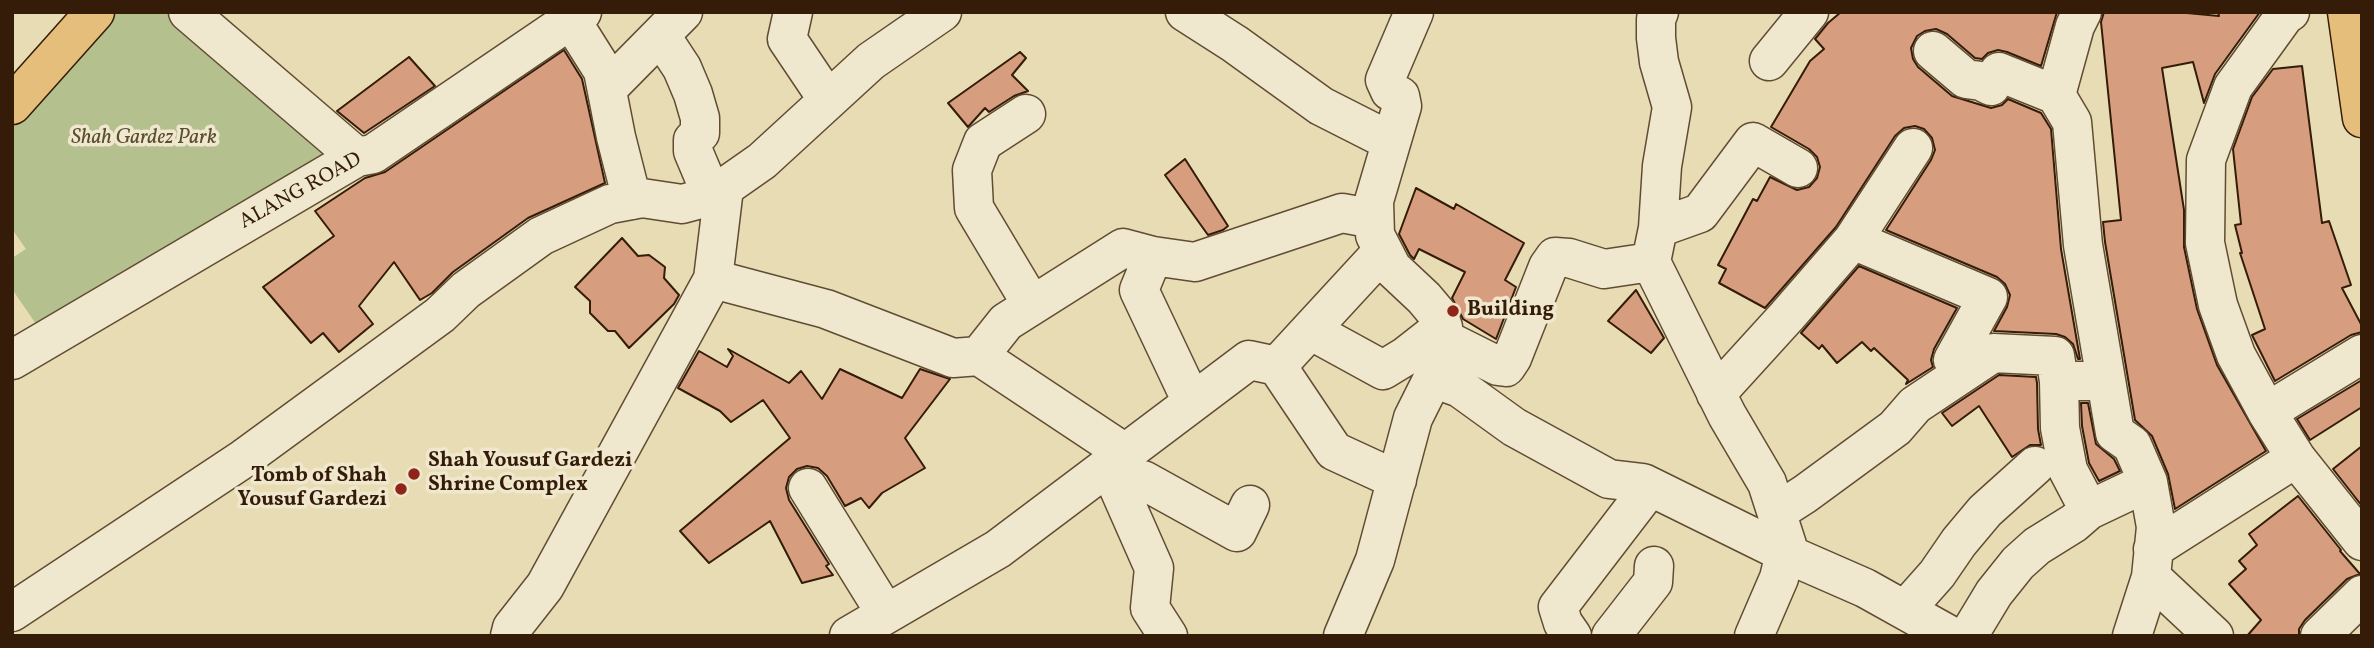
<!DOCTYPE html>
<style>
body{margin:0}
#map{position:relative;width:2374px;height:648px;overflow:hidden;background:#e7dcb3;font-family:Vollkorn,serif}
canvas{display:block}
.frame{position:absolute;inset:0;border:14px solid #341c08;pointer-events:none}
</style>
<div id="map">
<canvas width="2374" height="648"></canvas>
<div class="frame"></div>
</div>
<script>
const ctx = document.querySelector('canvas').getContext('2d');
ctx.lineJoin = 'round';
function fill(path, color) { ctx.fillStyle = color; ctx.fill(path, 'evenodd'); }
const shape = rows => new Path2D(rows.map(r => 'M' + r).join(''));
function strokePath(path, color, width, dash) { ctx.strokeStyle = color; ctx.lineWidth = width; ctx.lineCap = dash ? 'butt' : 'round'; ctx.setLineDash(dash || []); ctx.stroke(path); }
function write(font, color, halo, rows, align = 'center') {
  ctx.font = font + ' Vollkorn,serif'; ctx.lineWidth = 7; ctx.setLineDash([]); ctx.textBaseline = 'middle'; ctx.strokeStyle = halo; ctx.fillStyle = color; for (const [text, x, y, turn = 0] of rows) {
    ctx.save(); ctx.translate(x, y); ctx.rotate((+turn || 0) * Math.PI / 180); ctx.textAlign = isNaN(turn) ? turn : align; if (halo) ctx.strokeText(text, 0, 0); ctx.fillText(text, 0, 0); ctx.restore();
  }
}
fill(shape([
 [92,12,188,12,357,157,47,340,12,289,12,258,26,249,12,229,12,101]
]), '#b4c08d');
const building = shape([
 [1841,12,2057,12,2041,66,2007,52,1998,50,1988,53,1982,59,1975,58,1947,34,1936,29,1925,31,1917,36,1911,48,1913,59,1918,67,1952,96,1991,108,2002,105,2008,99,2041,113,2051,129,2061,249,2080,359,2078,359,2073,344,2065,337,2056,334,1994,331,2007,307,2010,295,2005,284,1997,277,1886,230,1931,160,1935,150,1932,138,1924,129,1915,126,1904,128,1895,136,1836,227,1765,308,1719,283,1726,269,1718,265,1753,199,1757,201,1770,177,1797,190,1809,187,1817,178,1820,167,1817,157,1809,149,1771,127,1810,61,1824,49,1815,39,1828,23,1841,12],
 [2104,12,2176,12,2219,16,2218,12,2260,12,2215,74,2204,103,2193,62,2162,68,2184,210,2184,247,2197,309,2217,365,2266,451,2175,509,2168,474,2152,436,2135,420,2105,242,2103,222,2121,220,2101,22,2104,12],
 [564,50,582,79,605,183,528,218,453,272,432,293,420,300,394,262,359,306,373,324,339,352,323,333,311,343,263,287,334,236,315,211,365,178,385,172,564,50],
 [1020,52,1026,58,1012,75,1028,91,1014,96,989,112,985,108,968,127,948,103,1020,52],
 [409,57,435,86,364,133,337,111,409,57],
 [2302,66,2322,223,2329,221,2351,285,2342,288,2362,326,2362,332,2351,335,2275,381,2252,335,2265,329,2240,253,2242,253,2235,225,2241,224,2233,149,2252,97,2273,69,2302,66],
 [1185,159,1228,226,1223,230,1208,235,1165,175,1185,159],
 [1416,188,1454,209,1456,204,1524,243,1505,280,1516,287,1496,339,1463,319,1452,298,1465,272,1419,249,1414,259,1410,255,1399,234,1416,188],
 [622,238,638,256,649,255,665,267,664,278,679,295,674,304,629,348,615,331,608,331,590,313,590,301,575,287,622,238],
 [1859,266,1957,308,1934,349,1931,360,1933,367,1906,384,1908,380,1874,348,1871,351,1862,342,1837,363,1822,345,1819,349,1801,333,1859,266],
 [1636,290,1664,338,1651,353,1608,321,1636,290],
 [728,349,789,383,801,371,822,399,840,369,902,398,920,369,950,379,905,438,925,468,882,493,869,508,861,498,845,506,827,476,818,468,807,466,797,469,789,477,786,488,789,500,829,564,826,566,833,575,802,583,770,521,709,563,680,531,790,438,763,400,731,422,720,411,678,388,699,351,727,367,733,356,728,349],
 [1999,375,2036,377,2037,383,2038,429,2041,445,2030,445,2012,457,1979,406,1952,426,1942,413,1999,375],
 [2362,380,2362,407,2310,440,2297,419,2362,380],
 [2081,403,2088,403,2096,444,2114,459,2120,471,2099,481,2089,463,2082,426,2081,403],
 [2362,446,2362,506,2333,469,2362,446],
 [2298,496,2341,550,2340,551,2360,574,2347,579,2305,620,2299,629,2299,636,2247,636,2261,620,2229,584,2246,569,2239,561,2257,545,2249,534,2298,496]
]);
fill(building, '#d79d7f');
strokePath(building, '#341c08', 2);
const minor = shape([
 [188,12,357,157],
 [793,12,787,39,828,100],
 [1185,12,1235,44,1321,106,1390,141],
 [1659,12,1656,19,1656,38,1659,62,1672,107,1662,166,1658,228,1651,262,1727,415,1767,483,1787,545,1779,578,1754,636],
 [2082,12,2075,26,2056,95,2072,122,2083,245,2115,433,2132,445,2148,482,2156,527,2151,577,2214,636],
 [2290,12,2285,15,2233,87,2206,160,2205,243,2218,305,2236,355,2267,412,2296,458,2362,541],
 [571,20,603,71,616,137,632,200],
 [661,36,682,68,693,94,700,118,700,133,693,140,693,151,712,196],
 [1933,51,1966,79,1981,81,1991,86,1999,72,2056,95],
 [1769,61,1809,12],
 [607,89,683,12],
 [1026,114,983,142,972,170,974,208,1032,305],
 [1658,228,1700,213,1753,142,1798,168],
 [1853,240,1988,297,1953,360,1961,373],
 [1153,256,1139,290,1192,402],
 [713,279,826,309,953,358,979,356,1125,453],
 [1310,330,1383,370,1406,356,1443,327],
 [1446,340,1498,366,1506,367,1512,358,1548,267,1555,257,1569,258,1604,269,1651,262],
 [979,356,1006,322,1123,248,1153,256,1195,262,1342,213,1374,219],
 [12,360,357,157,373,154,582,12],
 [1277,366,1334,451,1397,480],
 [1433,378,1460,388,1514,427,1609,479,1643,483,1785,553,1865,588,1951,636],
 [2059,381,2060,428,2068,470,2089,510],
 [1716,394,1787,316,1853,240,1913,148],
 [2267,412,2362,354],
 [1109,466,1154,568,1150,608,1168,636],
 [1114,479,1143,480,1237,532,1250,505],
 [808,488,886,614],
 [1777,512,1805,494,1895,428,1915,405,1993,353,2055,356,2059,381,2106,381],
 [2153,549,2296,458],
 [1905,610,1937,574,1959,542,1985,511,2035,466],
 [12,612,243,459,440,315,466,290,541,236,610,204,642,198,682,204,712,196,762,161,871,61,942,12],
 [510,636,512,628,545,586,713,279,724,188],
 [849,636,998,549,1249,360,1277,366,1383,251],
 [1343,636,1375,560,1413,418,1433,378,1446,340,1440,317,1424,298,1392,268,1375,235,1374,201,1402,106,1400,96,1390,91,1385,80,1414,12],
 [1572,636,1563,623,1558,607,1650,487],
 [1611,636,1653,582,1654,566],
 [1968,636,1994,593,2018,563,2037,546,2074,523,2089,510,2148,482],
 [2132,636,2151,577],
 [2320,636,2362,595]
]);
const major = shape([
 [2347,12,2362,118],
 [12,105,95,12]
]);
strokePath(minor, '#614c33', 41);
strokePath(major, '#341c08', 41);
strokePath(minor, '#efe8ce', 38);
strokePath(major, '#e4be7a', 38);
for (const [x, y, r, color] of [
 [1453,311,7,"#8f2418"],
 [414,474,7,"#8f2418"],
 [401,489,7,"#8f2418"]
]) { const dot = new Path2D(); dot.arc(x, y, r, 0, 2 * Math.PI); ctx.fillStyle = color; ctx.fill(dot); strokePath(dot, '#efe8ce', 2.5); }
write('italic 21px', '#5a4d30', '#efe8ce', [
 ["Shah Gardez Park",144,139]
]);
write('21px', '#341c08', '#efe8ce', [
 ["ALANG ROAD",301,192,-29]
]);
write('bold 21px', '#341c08', '#efe8ce', [
 ["Building",1467,311],
 ["Shah Yousuf Gardezi",428,462],
 ["Shrine Complex",428,486],
 ["Tomb of Shah",387,477,"right"],
 ["Yousuf Gardezi",387,501,"right"]
], 'left');
</script>
